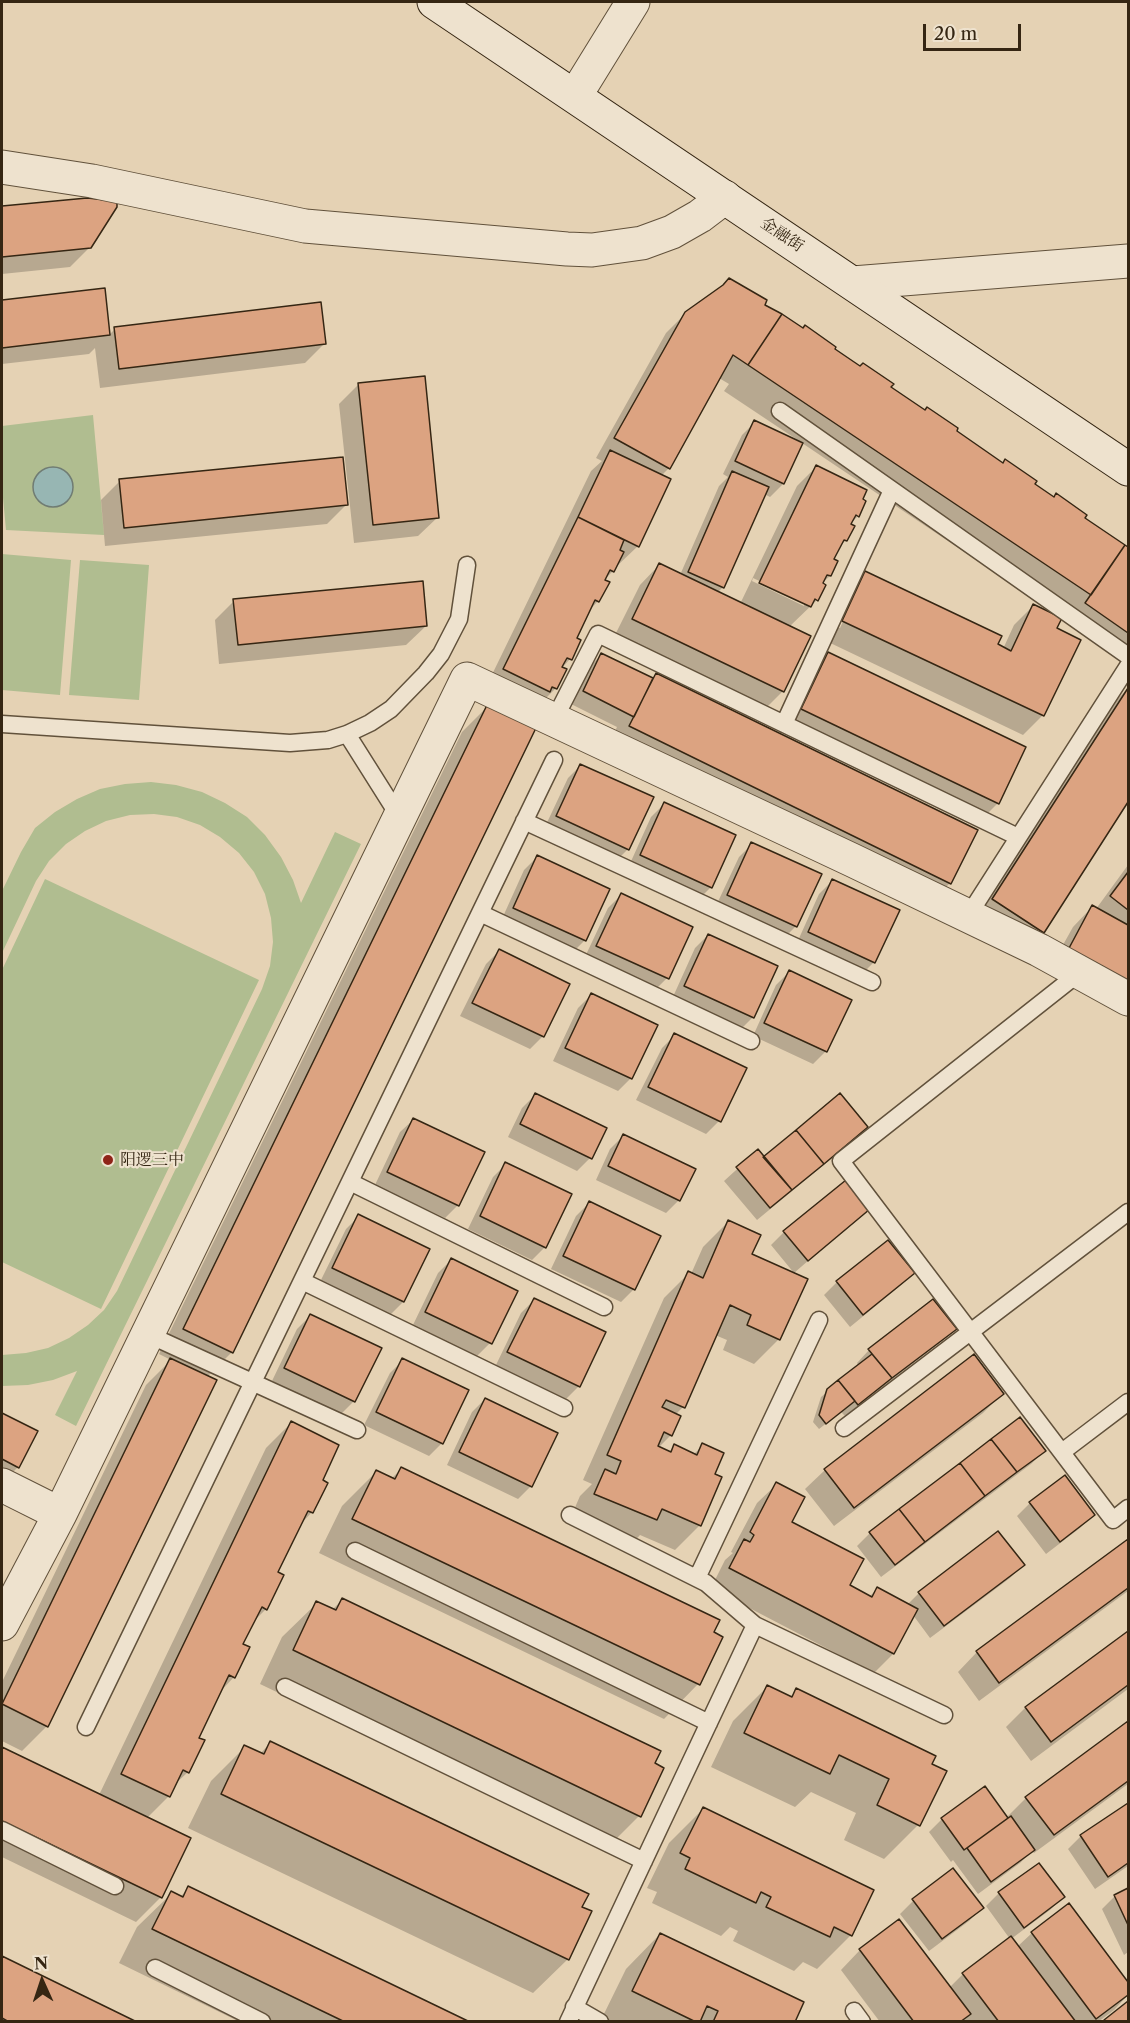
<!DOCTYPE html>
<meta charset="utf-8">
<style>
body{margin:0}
#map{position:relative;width:1130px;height:2023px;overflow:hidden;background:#e5d2b4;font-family:"Libre Caslon Text",serif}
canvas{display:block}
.frame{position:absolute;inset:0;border:3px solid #352613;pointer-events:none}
.north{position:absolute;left:12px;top:1951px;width:60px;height:60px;-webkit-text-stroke:4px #eee2ce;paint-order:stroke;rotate:357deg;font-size:16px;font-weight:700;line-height:24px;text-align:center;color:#352613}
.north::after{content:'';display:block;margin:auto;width:21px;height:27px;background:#352613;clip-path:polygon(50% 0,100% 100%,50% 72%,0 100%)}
.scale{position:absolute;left:923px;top:24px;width:98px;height:27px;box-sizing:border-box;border:3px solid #352613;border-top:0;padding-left:8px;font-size:18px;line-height:21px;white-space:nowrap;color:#352613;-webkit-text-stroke:4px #eee2ce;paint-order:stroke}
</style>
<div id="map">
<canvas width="1130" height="2023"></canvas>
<div class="frame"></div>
<div class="north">N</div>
<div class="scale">20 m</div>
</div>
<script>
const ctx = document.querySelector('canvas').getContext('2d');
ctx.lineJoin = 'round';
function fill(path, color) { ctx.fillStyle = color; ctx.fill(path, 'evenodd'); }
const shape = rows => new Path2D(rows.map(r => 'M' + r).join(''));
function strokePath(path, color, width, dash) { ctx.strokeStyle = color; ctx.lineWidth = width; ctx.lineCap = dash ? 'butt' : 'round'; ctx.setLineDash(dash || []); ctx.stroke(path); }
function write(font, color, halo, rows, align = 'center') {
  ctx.font = font + ' "Libre Caslon Text","Noto Serif SC",serif'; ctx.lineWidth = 4.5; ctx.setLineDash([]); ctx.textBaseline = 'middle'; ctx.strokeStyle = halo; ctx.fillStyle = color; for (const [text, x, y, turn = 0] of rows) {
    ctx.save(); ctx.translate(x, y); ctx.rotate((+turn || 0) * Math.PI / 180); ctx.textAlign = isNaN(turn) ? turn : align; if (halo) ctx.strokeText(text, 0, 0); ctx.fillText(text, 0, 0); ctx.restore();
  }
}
fill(shape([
 [93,415,104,535,6,530,2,487,2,426],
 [2,554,71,560,60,695,2,690],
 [80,560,149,565,139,700,69,695],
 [151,782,176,785,202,792,225,803,247,817,265,835,281,857,293,880,301,903,335,832,361,844,76,1426,55,1415,77,1371,53,1380,28,1385,2,1386,2,1355,26,1353,48,1348,69,1338,88,1325,104,1310,117,1291,262,989,270,966,273,942,271,918,265,894,254,872,239,853,220,837,200,825,177,817,154,814,130,815,106,821,85,831,66,844,49,861,36,881,2,953,2,891,21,852,35,828,55,812,77,799,100,789,125,784],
 [45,879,259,980,101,1309,2,1262,2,970]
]), '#b0bd90');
const water = shape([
 '33 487a20 20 0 1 1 40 0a20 20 0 1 1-40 0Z'
]);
fill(water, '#97b6b3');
strokePath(water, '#707c73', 1.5);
fill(shape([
 [87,199,90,247,70,267,2,274,2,207],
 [103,290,109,335,115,329,324,344,305,363,100,388,95,348,89,354,2,364,2,302],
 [763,306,833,350,1128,549,1128,665,1067,623,1075,611,1064,619,802,443,783,484,770,497,764,494,723,587,717,593,740,604,797,486,816,467,858,516,849,525,846,540,838,548,833,560,830,576,821,584,817,600,789,627,783,691,764,710,613,639,640,585,659,565,680,575,719,486,728,477,723,474,742,435,755,422,798,442,799,441,724,391,729,384,719,378,669,468,661,476,638,546,618,565,617,564,613,571,603,581,598,601,588,612,575,639,579,641,570,659,562,668,556,688,537,707,485,689,591,471,602,461,596,458,666,333,686,313],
 [753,578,804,602,804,606,752,581],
 [359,384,438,517,418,536,354,543,339,404],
 [120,481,346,505,327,524,105,546,101,500],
 [865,573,1003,649,1014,625,1033,606,1055,629,1043,715,1023,735,824,640,846,593],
 [853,594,856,594,840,628,837,627],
 [234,601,426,626,406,645,219,664,215,620],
 [828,654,1024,748,997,804,978,823,783,728,809,673],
 [601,655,652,679,656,674,950,883,925,908,605,752,617,727,571,704,588,668],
 [1128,688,1128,799,1043,932,1018,957,968,925,1108,709],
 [487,707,232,1352,207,1377,47,1726,22,1751,2,1741,2,1682,146,1385,171,1360,159,1354,462,732],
 [581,765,628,849,615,862,544,829,568,778],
 [664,804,711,887,698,900,628,868,651,817],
 [752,844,796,926,783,939,715,908,739,857],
 [537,857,585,940,572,953,501,921,524,870],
 [1128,865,1128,1012,1049,970,1073,927,1092,907,1096,909],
 [832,881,874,962,861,975,796,945,819,894],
 [621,895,667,978,654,991,584,959,608,908],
 [708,935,753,1017,740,1030,672,999,695,948],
 [499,951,543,1036,530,1049,460,1016,486,964],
 [789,972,826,1051,813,1064,753,1036,776,985],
 [591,995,631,1078,618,1091,553,1061,578,1008],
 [675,1035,719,1121,706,1134,636,1100,662,1048],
 [535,1095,590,1158,577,1171,508,1137,522,1108],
 [413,1120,458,1205,445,1218,375,1185,400,1132],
 [866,1127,854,1140,757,1220,724,1181,757,1151,763,1159],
 [623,1136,679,1200,666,1213,596,1180,610,1149],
 [506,1164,545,1247,532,1260,468,1229,493,1177],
 [589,1203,659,1237,634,1289,621,1302,551,1269,576,1216],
 [868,1209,794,1273,771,1245,784,1232],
 [359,1216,428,1249,403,1302,390,1315,320,1282,346,1229],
 [728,1222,750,1255,779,1339,754,1364,723,1350,727,1340,715,1335,683,1407,675,1415,671,1435,658,1448,669,1452,675,1446,693,1455,703,1445,713,1474,700,1525,675,1550,640,1535,631,1545,570,1519,580,1496,592,1484,583,1480,664,1298,689,1273,691,1274,703,1247],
 [451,1260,516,1291,490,1343,477,1356,413,1325,438,1273],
 [913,1273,900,1286,850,1327,824,1295,837,1282],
 [534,1300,579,1386,566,1399,496,1365,521,1313],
 [310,1316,354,1401,341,1414,272,1381,297,1329],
 [955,1328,942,1341,845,1416,841,1412,819,1429,813,1422,821,1397,859,1366,857,1363,869,1350],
 [403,1360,442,1443,429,1456,364,1425,390,1373],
 [1002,1394,983,1413,834,1526,805,1489,825,1470],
 [485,1399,531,1486,518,1499,447,1465,472,1412],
 [2,1414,36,1431,18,1467,2,1483],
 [291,1423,321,1481,312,1512,300,1525,276,1573,266,1609,252,1623,241,1645,234,1677,219,1693,197,1739,188,1772,174,1785,169,1796,147,1818,161,1897,136,1922,2,1857,2,1748,99,1795,266,1448],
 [1044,1451,1031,1464,881,1577,857,1546,870,1533],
 [401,1469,721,1638,698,1684,664,1719,319,1553,342,1506,376,1472,391,1479],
 [1064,1477,1093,1515,1080,1528,1046,1554,1017,1516,1030,1503],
 [777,1484,790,1522,848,1586,869,1597,877,1589,907,1605,919,1593,998,1533,1023,1565,1010,1578,930,1638,913,1615,893,1654,874,1673,711,1588,725,1560,733,1553,731,1552,757,1503],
 [1128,1541,1128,1591,979,1701,958,1672,977,1652],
 [342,1600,639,1816,605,1850,260,1684,282,1637,317,1603,332,1610],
 [1128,1633,1128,1689,1031,1761,1006,1727,1025,1708],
 [767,1687,790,1697,797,1690,930,1765,918,1825,884,1859,844,1840,856,1813,811,1792,795,1807,711,1767,733,1721],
 [1128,1723,1128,1784,1034,1853,1032,1851,1020,1863,978,1894,953,1860,951,1862,929,1832,942,1819,985,1789,1006,1818,1026,1798],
 [270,1743,580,1908,568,1959,533,1993,188,1828,211,1781,245,1747,260,1754],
 [1128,1804,1128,1866,1095,1889,1068,1849,1081,1836],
 [703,1809,851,1935,817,1969,803,1962,794,1971,733,1941,738,1931,730,1927,721,1936,652,1903,657,1892,647,1888,669,1843],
 [953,1870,982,1908,969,1921,929,1951,900,1914,913,1901],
 [189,1888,466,2022,240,2022,119,1963,137,1927,172,1893,180,1897],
 [1128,1890,1128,1952,1124,1955,1102,1909,1115,1896],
 [999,1893,1063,1897,1050,1910,1011,1939,1017,1947,1032,1933,1069,1905,1128,1984,1128,1995,1114,2010,1098,2022,965,2022,963,2019,961,2022,880,2022,841,1970,860,1950,898,1921,949,1988,963,1974,1010,1939,986,1906],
 [660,1934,793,2022,600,2022,626,1969],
 [2,1958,134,2022,2,2022]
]), '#0003');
const building = shape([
 [87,198,117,201,117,207,91,248,2,257,2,206,87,198],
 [729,278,767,300,765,305,782,314,748,365,733,355,670,469,614,438,685,312,723,285,729,278],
 [105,288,110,335,2,348,2,300,105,288],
 [321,302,326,344,119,369,114,327,321,302],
 [782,314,803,328,805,325,836,347,835,349,860,366,863,363,894,384,891,387,925,410,927,407,958,428,957,431,1003,463,1005,459,1037,481,1035,484,1054,497,1056,493,1087,515,1085,518,1125,545,1091,595,748,365,782,314],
 [425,376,439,518,373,525,358,383,425,376],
 [754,420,803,443,784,484,735,461,754,420],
 [610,450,671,479,639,547,578,517,610,450],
 [343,457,348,505,124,528,119,479,343,457],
 [816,465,867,490,863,499,866,501,859,517,856,515,851,524,855,526,847,541,844,540,834,559,838,561,831,576,827,575,823,583,826,585,818,601,815,599,811,607,759,583,816,465],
 [732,471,769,487,724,588,688,572,732,471],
 [578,517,624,540,620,550,624,552,614,572,610,570,605,580,610,582,599,602,595,600,577,638,581,640,572,660,567,658,562,667,567,669,557,689,552,687,550,692,503,669,578,517],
 [1125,545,1128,547,1128,633,1085,603,1125,545],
 [659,563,811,636,784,692,632,619,659,563],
 [865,571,1002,636,998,644,1011,651,1033,604,1062,618,1057,628,1081,640,1044,716,842,621,865,571],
 [423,581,427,626,238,645,233,599,423,581],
 [828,652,1026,747,999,804,801,709,828,652],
 [601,653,653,678,634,717,583,691,601,653],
 [656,673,978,830,951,884,629,726,656,673],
 [1128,688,1128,802,1044,933,992,899,1128,688],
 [487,705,536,728,233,1353,183,1329,487,705],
 [580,764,654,797,629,850,556,816,580,764],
 [664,802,736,835,712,888,640,855,664,802],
 [751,842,822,874,797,927,727,895,751,842],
 [537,855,610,889,586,941,513,908,537,855],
 [1128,872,1128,910,1110,896,1128,872],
 [832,879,900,910,875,963,808,932,832,879],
 [621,893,693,927,669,979,596,946,621,893],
 [1092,905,1128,925,1128,982,1068,950,1092,905],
 [708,934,778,966,754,1018,684,986,708,934],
 [499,949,570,984,544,1037,472,1003,499,949],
 [789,970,852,1000,827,1052,764,1023,789,970],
 [591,993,658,1025,632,1079,565,1048,591,993],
 [674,1033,747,1068,721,1122,648,1087,674,1033],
 [535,1093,607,1128,592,1159,520,1124,535,1093],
 [840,1093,868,1127,824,1164,796,1130,840,1093],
 [413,1118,485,1152,459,1206,387,1172,413,1118],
 [796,1130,824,1164,792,1190,763,1157,796,1130],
 [623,1134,696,1169,680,1201,608,1166,623,1134],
 [758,1149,792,1190,770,1208,736,1167,758,1149],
 [505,1162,572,1194,546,1248,480,1216,505,1162],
 [846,1180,870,1209,808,1261,783,1231,846,1180],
 [589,1201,661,1236,635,1290,563,1256,589,1201],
 [358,1214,430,1249,404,1302,332,1268,358,1214],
 [728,1220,761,1235,752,1254,808,1279,780,1340,747,1325,751,1315,730,1305,685,1408,666,1400,662,1407,681,1416,672,1436,664,1432,658,1446,671,1452,674,1444,697,1455,702,1443,724,1453,715,1474,722,1477,701,1526,662,1509,657,1520,594,1494,605,1469,616,1474,621,1461,607,1455,688,1271,703,1278,728,1220],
 [888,1240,915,1273,863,1315,836,1281,888,1240],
 [451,1258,518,1291,492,1344,425,1312,451,1258],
 [534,1298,606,1332,580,1387,507,1352,534,1298],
 [933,1299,957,1329,892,1378,868,1349,933,1299],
 [310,1314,382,1348,355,1402,284,1368,310,1314],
 [872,1354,892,1378,858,1405,838,1380,872,1354],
 [974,1354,1004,1394,854,1508,824,1469,974,1354],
 [170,1358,217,1380,48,1727,2,1704,170,1358],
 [402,1358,469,1390,443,1444,376,1412,402,1358],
 [838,1380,855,1401,826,1424,819,1415,827,1389,838,1380],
 [485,1398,558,1433,532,1487,459,1452,485,1398],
 [2,1413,38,1431,19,1468,2,1459,2,1413],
 [1020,1417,1046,1451,1017,1472,991,1439,1020,1417],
 [291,1421,339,1445,323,1480,328,1483,313,1513,308,1511,278,1572,284,1575,267,1610,262,1607,243,1644,250,1647,235,1678,229,1675,199,1738,205,1740,189,1773,183,1770,170,1797,121,1774,291,1421],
 [991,1439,1017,1472,985,1496,960,1463,991,1439],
 [960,1463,985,1496,925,1542,899,1509,960,1463],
 [401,1467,720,1620,714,1632,723,1637,700,1685,352,1519,376,1470,395,1479,401,1467],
 [1065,1475,1095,1515,1060,1542,1029,1502,1065,1475],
 [776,1482,805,1497,792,1522,864,1559,850,1585,872,1597,877,1587,918,1609,894,1654,729,1568,744,1539,750,1542,754,1535,750,1532,776,1482],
 [899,1509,925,1542,895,1565,869,1532,899,1509],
 [998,1531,1025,1565,944,1626,918,1592,998,1531],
 [1128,1539,1128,1588,999,1683,976,1651,1128,1539],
 [342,1598,661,1751,655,1763,664,1768,641,1817,293,1650,316,1601,336,1610,342,1598],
 [1128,1631,1128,1685,1051,1742,1025,1707,1128,1631],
 [767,1685,792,1697,796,1688,936,1756,932,1764,947,1771,920,1826,877,1805,889,1779,839,1755,830,1774,744,1733,767,1685],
 [1128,1721,1128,1781,1054,1835,1025,1797,1128,1721],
 [270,1741,589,1894,582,1907,592,1911,569,1960,221,1794,244,1745,264,1754,270,1741],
 [2,1747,191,1838,162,1898,2,1821,2,1747],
 [985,1786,1008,1818,964,1850,941,1818,985,1786],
 [1128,1803,1128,1863,1108,1877,1080,1835,1128,1803],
 [703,1807,874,1890,852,1936,834,1927,830,1937,766,1907,771,1897,761,1892,756,1903,685,1869,690,1858,680,1853,703,1807],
 [1011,1816,1035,1850,991,1882,967,1848,1011,1816],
 [1039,1863,1065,1897,1024,1928,998,1892,1039,1863],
 [953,1868,984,1908,942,1939,912,1899,953,1868],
 [188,1886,470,2022,345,2022,152,1929,171,1891,183,1897,188,1886],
 [1128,1888,1128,1925,1114,1895,1128,1888],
 [1069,1903,1128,1982,1128,1995,1096,2019,1031,1932,1069,1903],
 [899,1919,971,2014,960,2022,914,2022,859,1949,899,1919],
 [660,1933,804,2002,795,2022,713,2022,718,2011,707,2006,700,2022,696,2022,632,1991,660,1933],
 [1011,1936,1076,2022,999,2022,962,1973,1011,1936],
 [2,1956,137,2022,9,2022,2,2018,2,1956],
 [1128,2001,1128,2022,1105,2022,1104,2020,1128,2001]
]);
fill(building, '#dca381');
strokePath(building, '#352613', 1.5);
const lane = shape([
 [780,411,1128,656],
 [554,720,598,634,1018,837],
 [2,724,290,743,328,740,347,734,370,723,391,709,426,673,441,654,459,619,467,565],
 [784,724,892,490],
 [347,734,400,818],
 [524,821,872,982],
 [480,913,751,1041],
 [968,916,1128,666],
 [1079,973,841,1161,1113,1520,1128,1508],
 [350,1182,604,1307],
 [302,1281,564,1408],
 [147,1334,357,1430],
 [844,1428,1128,1212],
 [1062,1452,1128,1402],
 [570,1515,706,1583,755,1625,944,1715],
 [355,1551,709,1723],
 [697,1578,819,1320],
 [285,1687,644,1861],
 [86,1727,554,760],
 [2,1830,115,1886],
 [155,1968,262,2022],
 [574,2007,600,2022],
 [854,2011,862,2022],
 [568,2022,755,1625]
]);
const street = shape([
 [575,96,633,2],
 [2,167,92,181,305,226,567,249,592,250,642,243,672,232,700,216,725,197],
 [853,283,1128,261],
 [2,1485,60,1514],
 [2,1624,60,1514,467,679,852,860,1039,950,1128,999]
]);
const secondary = shape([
 [434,2,1128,469]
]);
strokePath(lane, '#61513b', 19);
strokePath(street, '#61513b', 35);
strokePath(secondary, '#352613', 35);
strokePath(lane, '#eee2ce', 16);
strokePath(street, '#eee2ce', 33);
strokePath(secondary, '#eee2ce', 33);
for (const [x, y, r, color] of [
 [108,1160,6,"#8f2418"]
]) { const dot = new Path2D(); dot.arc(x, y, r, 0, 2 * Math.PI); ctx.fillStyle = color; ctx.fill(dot); strokePath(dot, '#eee2ce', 2); }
write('16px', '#352613', '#eee2ce', [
 ["金融街",782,235,34]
]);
write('16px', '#352613', '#eee2ce', [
 ["阳逻三中",120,1160]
], 'left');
</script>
